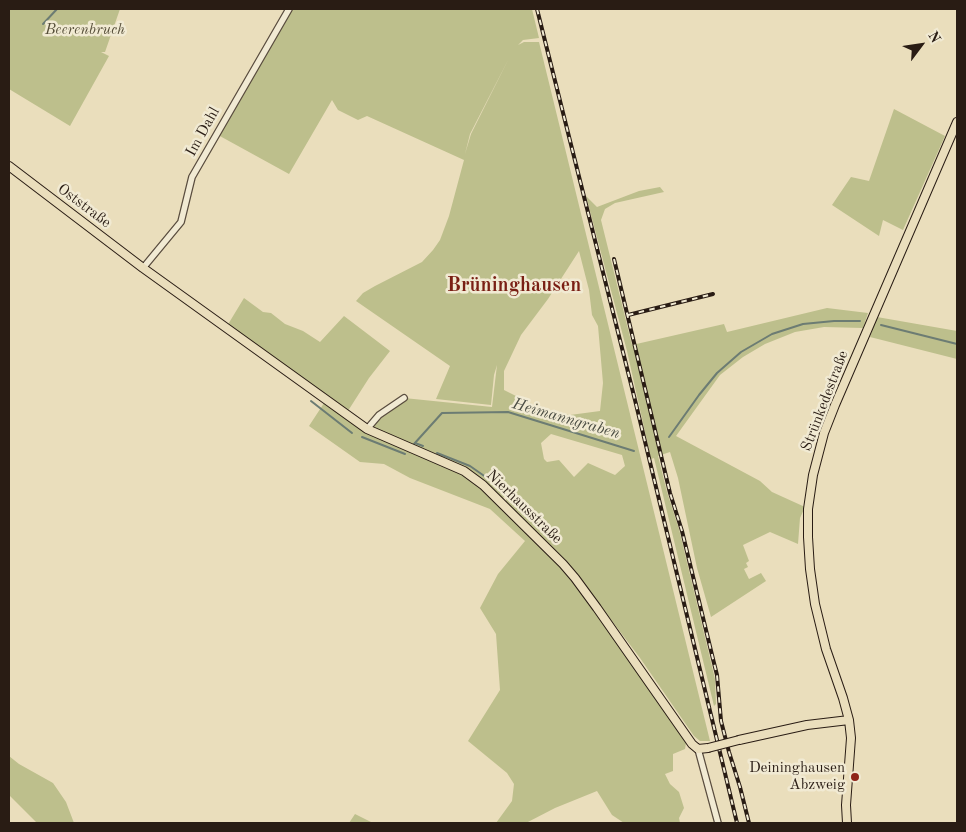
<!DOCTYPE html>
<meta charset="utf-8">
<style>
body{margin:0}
#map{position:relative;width:966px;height:832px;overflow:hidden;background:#eadebc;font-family:"Old Standard TT",serif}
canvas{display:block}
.frame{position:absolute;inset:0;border:10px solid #291c14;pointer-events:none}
.north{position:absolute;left:896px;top:20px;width:50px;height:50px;-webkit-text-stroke:4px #f1ead3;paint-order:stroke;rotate:59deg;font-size:14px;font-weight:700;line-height:20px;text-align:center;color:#291c14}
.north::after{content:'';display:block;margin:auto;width:18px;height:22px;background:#291c14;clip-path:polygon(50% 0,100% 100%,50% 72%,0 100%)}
</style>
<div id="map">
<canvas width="966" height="832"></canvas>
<div class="frame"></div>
<div class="north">N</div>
</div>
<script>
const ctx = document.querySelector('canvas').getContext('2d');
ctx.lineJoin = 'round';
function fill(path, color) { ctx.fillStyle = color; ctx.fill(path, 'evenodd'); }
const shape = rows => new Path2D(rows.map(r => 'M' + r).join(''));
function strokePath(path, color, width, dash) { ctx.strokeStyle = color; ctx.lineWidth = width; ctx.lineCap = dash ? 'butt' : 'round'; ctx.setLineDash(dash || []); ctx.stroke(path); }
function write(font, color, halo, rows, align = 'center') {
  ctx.font = font + ' "Old Standard TT",serif'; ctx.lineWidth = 5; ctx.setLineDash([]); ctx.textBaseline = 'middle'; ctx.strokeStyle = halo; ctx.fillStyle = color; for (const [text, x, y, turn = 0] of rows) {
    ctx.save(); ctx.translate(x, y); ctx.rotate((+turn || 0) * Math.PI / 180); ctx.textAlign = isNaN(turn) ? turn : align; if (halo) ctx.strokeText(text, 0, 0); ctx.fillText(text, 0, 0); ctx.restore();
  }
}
fill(shape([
 [9,9,120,9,105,52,101,52,109,56,70,126,9,89],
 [292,9,532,9,539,38,523,40,518,45,524,42,539,42,710,741,700,741,694,736,640,658,587,588,563,558,506,502,506,495,498,503,570,576,591,604,686,743,685,749,673,754,673,771,665,774,670,784,679,792,684,808,679,818,680,823,624,823,612,815,597,791,555,808,526,823,496,823,512,801,514,784,507,773,468,741,500,690,496,634,480,608,498,574,525,541,490,509,410,478,384,464,360,462,309,426,326,400,297,379,224,331,244,298,263,312,271,313,285,324,303,331,320,342,344,316,390,351,369,378,346,414,366,429,370,424,404,398,492,407,497,365,494,375,491,405,436,399,450,366,356,301,363,293,375,286,422,262,433,250,440,240,449,216,464,160,367,116,358,120,338,110,332,100,289,174,218,135],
 [508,60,471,134,465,154,470,134],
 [579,251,589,290,592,315,598,326,603,383,600,411,570,415,542,409,504,390,504,371,521,335,548,299],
 [551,434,622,455,625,466,615,475,588,463,574,477,559,460,547,462,544,459,541,443],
 [894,109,945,136,903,230,883,220,879,236,832,205,851,177,869,181],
 [660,187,664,192,615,203,605,209,601,220,632,345,724,324,727,332,827,308,868,313,863,328,824,327,795,332,765,344,743,357,720,375,676,436,760,481,772,492,805,507,800,518,798,544,770,532,743,545,749,561,746,563,748,567,744,569,749,579,761,573,766,581,711,617,697,568,678,478,670,452,658,456,667,492,679,529,715,679,716,704,714,706,654,458,651,459,627,351,586,196,597,207,639,191],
 [877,317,957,331,957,359,870,337],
 [9,756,19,764,53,783,66,802,74,823,37,823,9,795],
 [355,814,373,823,349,823]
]), '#bdbf8c');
strokePath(shape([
 [43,24,57,9],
 [881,325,957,344],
 [311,401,352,433],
 [362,437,405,454],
 [669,437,699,395,717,373,741,352,772,334,803,324,834,321,860,321],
 [415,443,423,446],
 [414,444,442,413,508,412,634,451],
 [437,453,470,466,490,480]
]), '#6c7c73', 2);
const minor = shape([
 [143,268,181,222,192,177,289,9],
 [367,429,379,415,404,398],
 [698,749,718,823]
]);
const major = shape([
 [9,166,143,268,367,429,464,471,483,485,563,564,575,578,597,608,692,744,698,749,708,748],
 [739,740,807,725,849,720],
 [847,823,846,805,851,738,849,720,843,698,826,649,815,604,810,569,808,537,808,509,813,475,824,433,835,405,957,122]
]);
strokePath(minor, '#594c3e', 8);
strokePath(major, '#291c14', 10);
strokePath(minor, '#f1ead3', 5.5);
strokePath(major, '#eadebc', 8);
const rail = shape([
 [537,9,635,400,737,823],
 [614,259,670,493,682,531,713,659,717,675,721,721,729,752,740,787,749,823],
 [628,315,713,294]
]);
strokePath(rail, '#291c14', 4);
strokePath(rail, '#f1ead3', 2, [5.5]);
const majorBridge = shape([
 [708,748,739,740]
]);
strokePath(majorBridge, '#291c14', 10, []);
strokePath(majorBridge, '#eadebc', 8);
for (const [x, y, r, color] of [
 [855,777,5,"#8f2418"]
]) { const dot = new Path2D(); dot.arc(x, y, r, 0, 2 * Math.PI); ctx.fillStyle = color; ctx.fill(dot); strokePath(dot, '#f1ead3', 2); }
write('italic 15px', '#554d38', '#f1ead3', [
 ["Beerenbruch",85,30]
]);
write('15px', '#291c14', '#f1ead3', [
 ["Im Dahl",203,132,-61],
 ["Oststraße",84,206,37],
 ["Strünkedestraße",825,401,-69],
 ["Nierhausstraße",524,507,44]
]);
write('15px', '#291c14', '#f1ead3', [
 ["Deininghausen",845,768],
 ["Abzweig",845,785]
], 'right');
write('italic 16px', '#4a4c43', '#f1ead3', [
 ["Heimanngraben",566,419,16]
]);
write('bold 20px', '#7a1f14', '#f1ead3', [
 ["Brüninghausen",514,286]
]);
</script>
